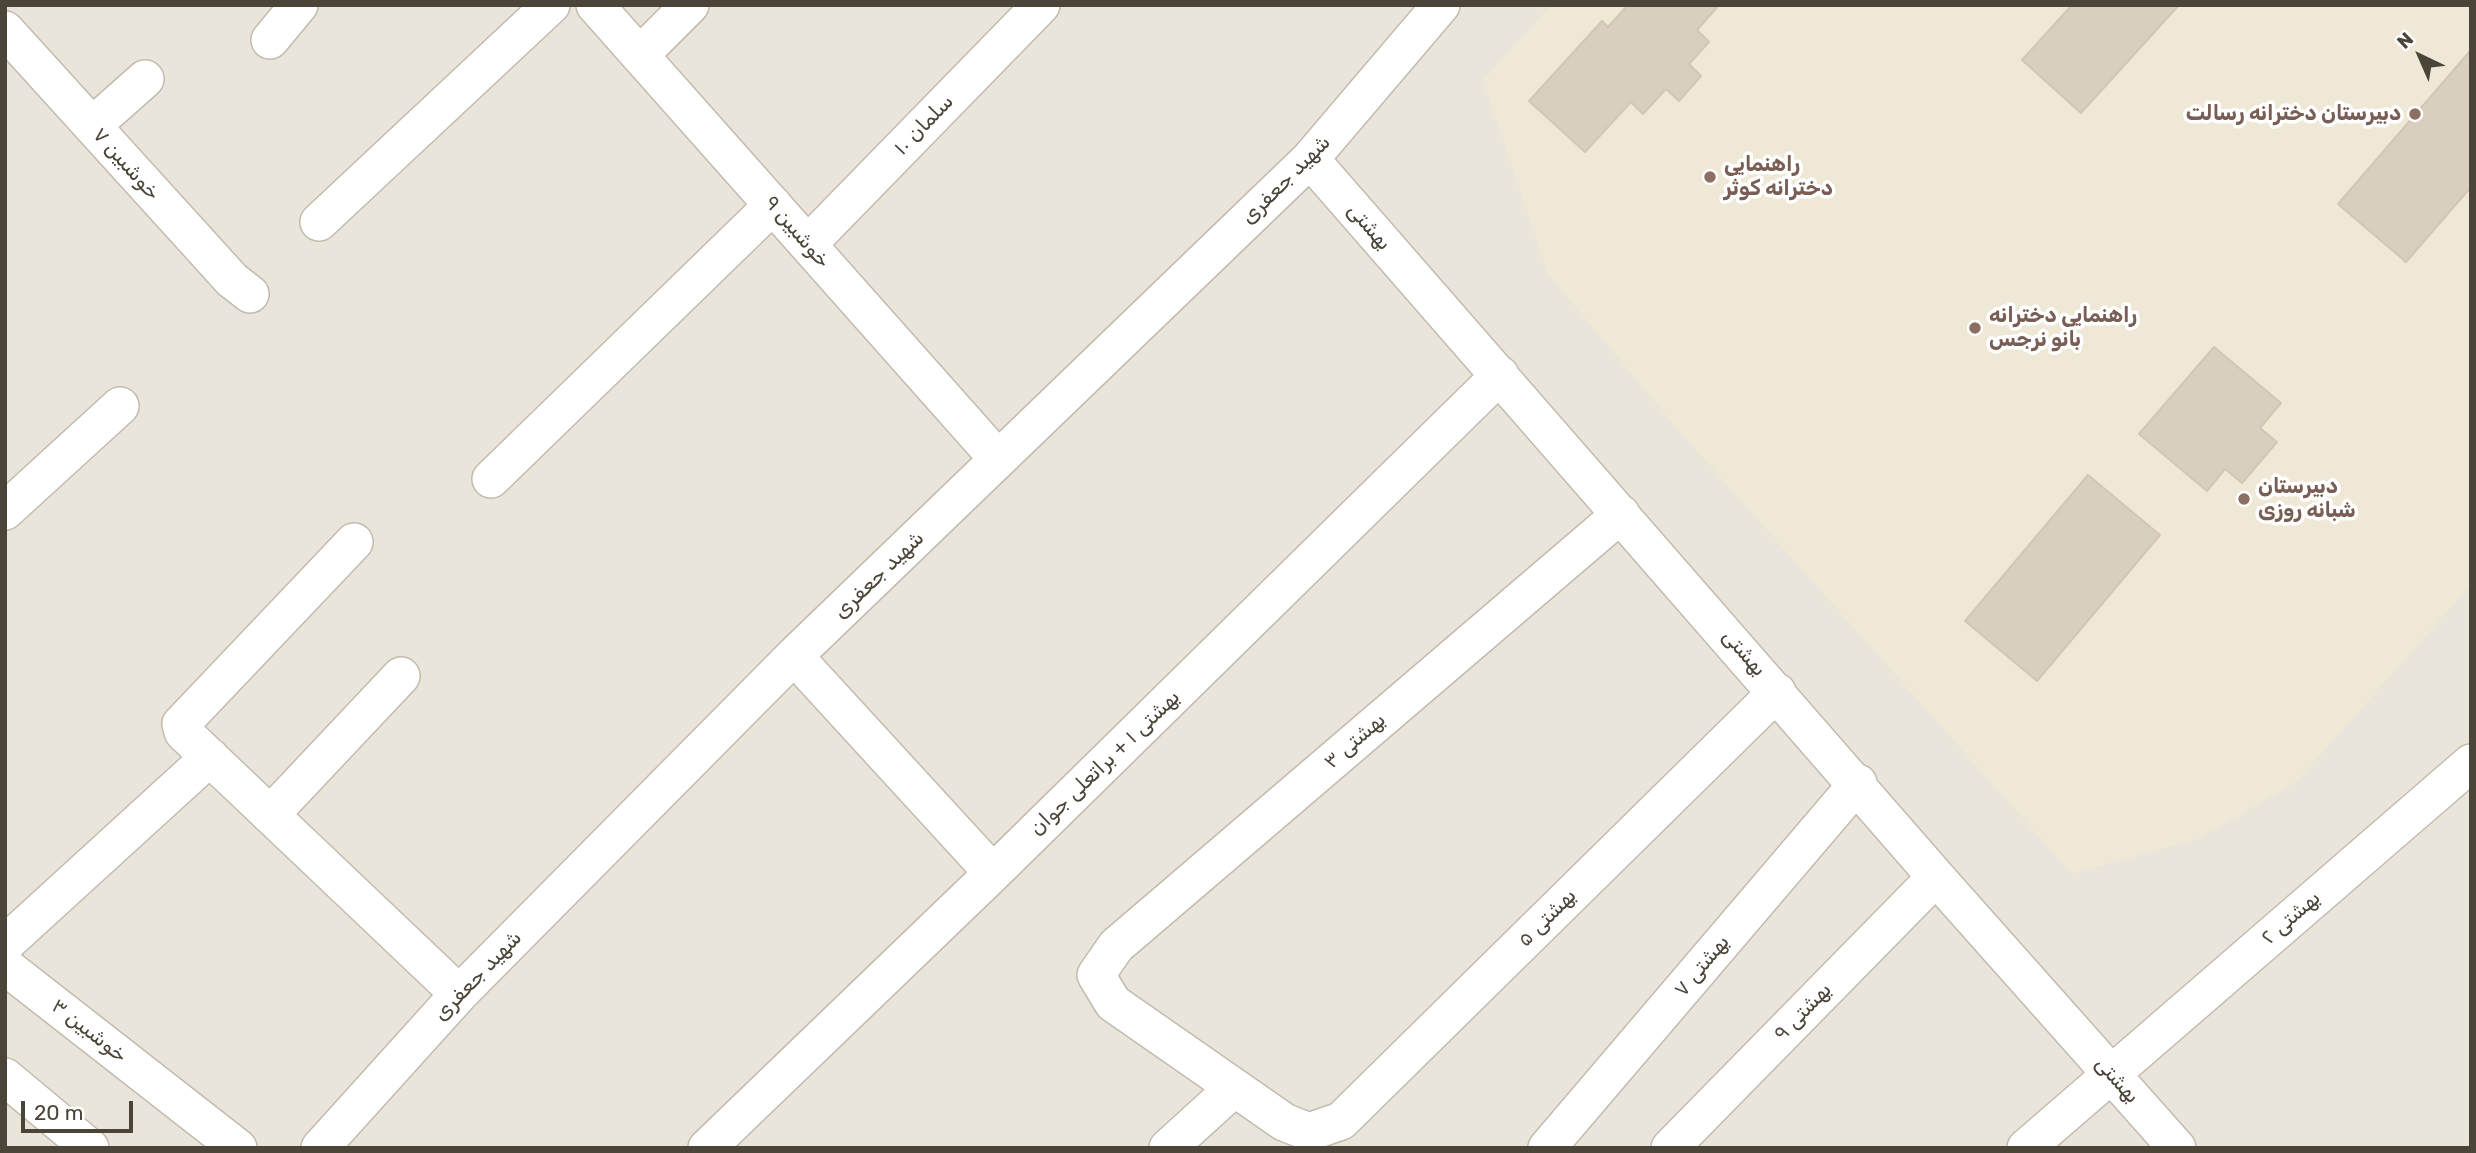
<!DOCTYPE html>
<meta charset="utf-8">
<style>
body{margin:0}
#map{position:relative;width:2476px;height:1153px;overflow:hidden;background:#f6f3ec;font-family:Rubik,sans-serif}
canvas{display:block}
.frame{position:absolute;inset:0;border:7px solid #4b4439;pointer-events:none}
.north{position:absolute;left:2385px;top:21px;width:70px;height:70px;-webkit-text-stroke:5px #fff;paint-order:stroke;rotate:316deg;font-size:19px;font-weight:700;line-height:28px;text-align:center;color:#4b4439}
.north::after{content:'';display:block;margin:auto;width:24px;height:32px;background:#4b4439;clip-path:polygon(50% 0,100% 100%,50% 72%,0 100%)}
.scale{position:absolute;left:21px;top:1101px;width:112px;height:32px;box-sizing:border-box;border:4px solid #4b4439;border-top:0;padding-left:9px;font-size:21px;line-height:24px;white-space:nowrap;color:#4b4439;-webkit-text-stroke:5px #fff;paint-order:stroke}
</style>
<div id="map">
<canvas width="2476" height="1153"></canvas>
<div class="frame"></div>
<div class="north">N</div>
<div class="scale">20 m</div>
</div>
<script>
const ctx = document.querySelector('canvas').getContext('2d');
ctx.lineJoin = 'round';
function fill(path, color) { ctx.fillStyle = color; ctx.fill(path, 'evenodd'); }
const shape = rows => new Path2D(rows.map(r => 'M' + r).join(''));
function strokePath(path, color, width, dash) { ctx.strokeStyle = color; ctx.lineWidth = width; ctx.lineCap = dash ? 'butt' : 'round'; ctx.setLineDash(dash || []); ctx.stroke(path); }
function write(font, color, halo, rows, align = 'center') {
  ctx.font = font + ' Rubik,"Noto Naskh Arabic",sans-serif'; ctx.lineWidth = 7; ctx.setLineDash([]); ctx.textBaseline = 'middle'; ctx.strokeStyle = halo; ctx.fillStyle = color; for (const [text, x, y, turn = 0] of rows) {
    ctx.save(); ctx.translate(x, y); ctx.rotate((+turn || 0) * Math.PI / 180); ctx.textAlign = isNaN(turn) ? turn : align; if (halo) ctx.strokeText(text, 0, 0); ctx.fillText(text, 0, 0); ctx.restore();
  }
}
fill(shape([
 [5,5,2471,5,2471,1148,5,1148]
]), '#eae5da');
fill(shape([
 [1551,5,2471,5,2471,585,2297,781,2200,838,2072,874,1681,433,1548,274,1483,80]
]), '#efe8d6');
const building = shape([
 [1628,5,1719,5,1697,30,1709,42,1689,64,1701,76,1679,101,1666,89,1643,114,1631,102,1585,152,1529,101,1602,21,1608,27,1628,5],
 [2072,5,2179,5,2081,113,2022,60,2072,5],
 [2471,50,2471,187,2406,262,2338,204,2471,50],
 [2214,347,2281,403,2260,428,2277,442,2242,483,2225,469,2207,491,2139,434,2214,347],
 [2088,475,2160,535,2037,681,1965,621,2088,475]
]);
fill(building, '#d8cfc1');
strokePath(building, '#d3c7b4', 2);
const street = shape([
 [595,5,998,459],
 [5,30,232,280,250,294],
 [270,40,299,5],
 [640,55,690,5],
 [92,126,145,79],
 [1310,159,1936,877,2177,1148],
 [319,222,551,5],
 [808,244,1041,5],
 [491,479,773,205],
 [5,511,120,406],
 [1621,514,1116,946,1096,975,1113,1003,1284,1122,1309,1132,1341,1121,1777,692],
 [354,542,181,724,183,732,459,994],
 [794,656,993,873],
 [270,815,401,676],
 [5,944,210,757],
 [5,966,238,1148],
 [5,1077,90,1148],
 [320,1148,459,994,794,656,1310,159,1441,5],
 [707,1148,993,873,1500,375],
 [1168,1148,1234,1088],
 [1547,1148,1858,783],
 [1670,1148,1936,877],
 [2026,1148,2471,763]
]);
strokePath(street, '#c2bbae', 40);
strokePath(street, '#fff', 37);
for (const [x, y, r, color] of [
 [2415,114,7,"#8d6e63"],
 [1710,177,7,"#8d6e63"],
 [1975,328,7,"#8d6e63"],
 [2244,499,7,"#8d6e63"]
]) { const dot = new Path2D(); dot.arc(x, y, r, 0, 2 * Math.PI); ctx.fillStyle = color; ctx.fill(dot); strokePath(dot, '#fff', 2.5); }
write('bold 21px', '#785e54', '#fff', [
 ["دبیرستان دخترانه رسالت",2401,114,"right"],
 ["راهنمایی",1724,165],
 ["دخترانه کوثر",1724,189],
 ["راهنمایی دخترانه",1989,316],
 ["بانو نرجس",1989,340],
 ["دبیرستان",2258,487],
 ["شبانه روزی",2258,511]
], 'left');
write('21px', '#4b4439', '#fff', [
 ["سلمان ۱۰",924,125,-46],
 ["خوشبین ۷",126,164,48],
 ["شهید جعفری",1286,180,-45],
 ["بهشتی",1369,227,49],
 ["خوشبین ۹",797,232,49],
 ["شهید جعفری",879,575,-44],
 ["بهشتی",1744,653,49],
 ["بهشتی ۳",1355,741,-41],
 ["بهشتی ۱ + براتعلی جوان",1105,763,-44],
 ["بهشتی ۵",1547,918,-45],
 ["بهشتی ۲",2291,918,-41],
 ["بهشتی ۷",1702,966,-50],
 ["شهید جعفری",478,976,-46],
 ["بهشتی ۹",1803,1012,-46],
 ["خوشبین ۳",89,1031,38],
 ["بهشتی",2117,1080,48]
]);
</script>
